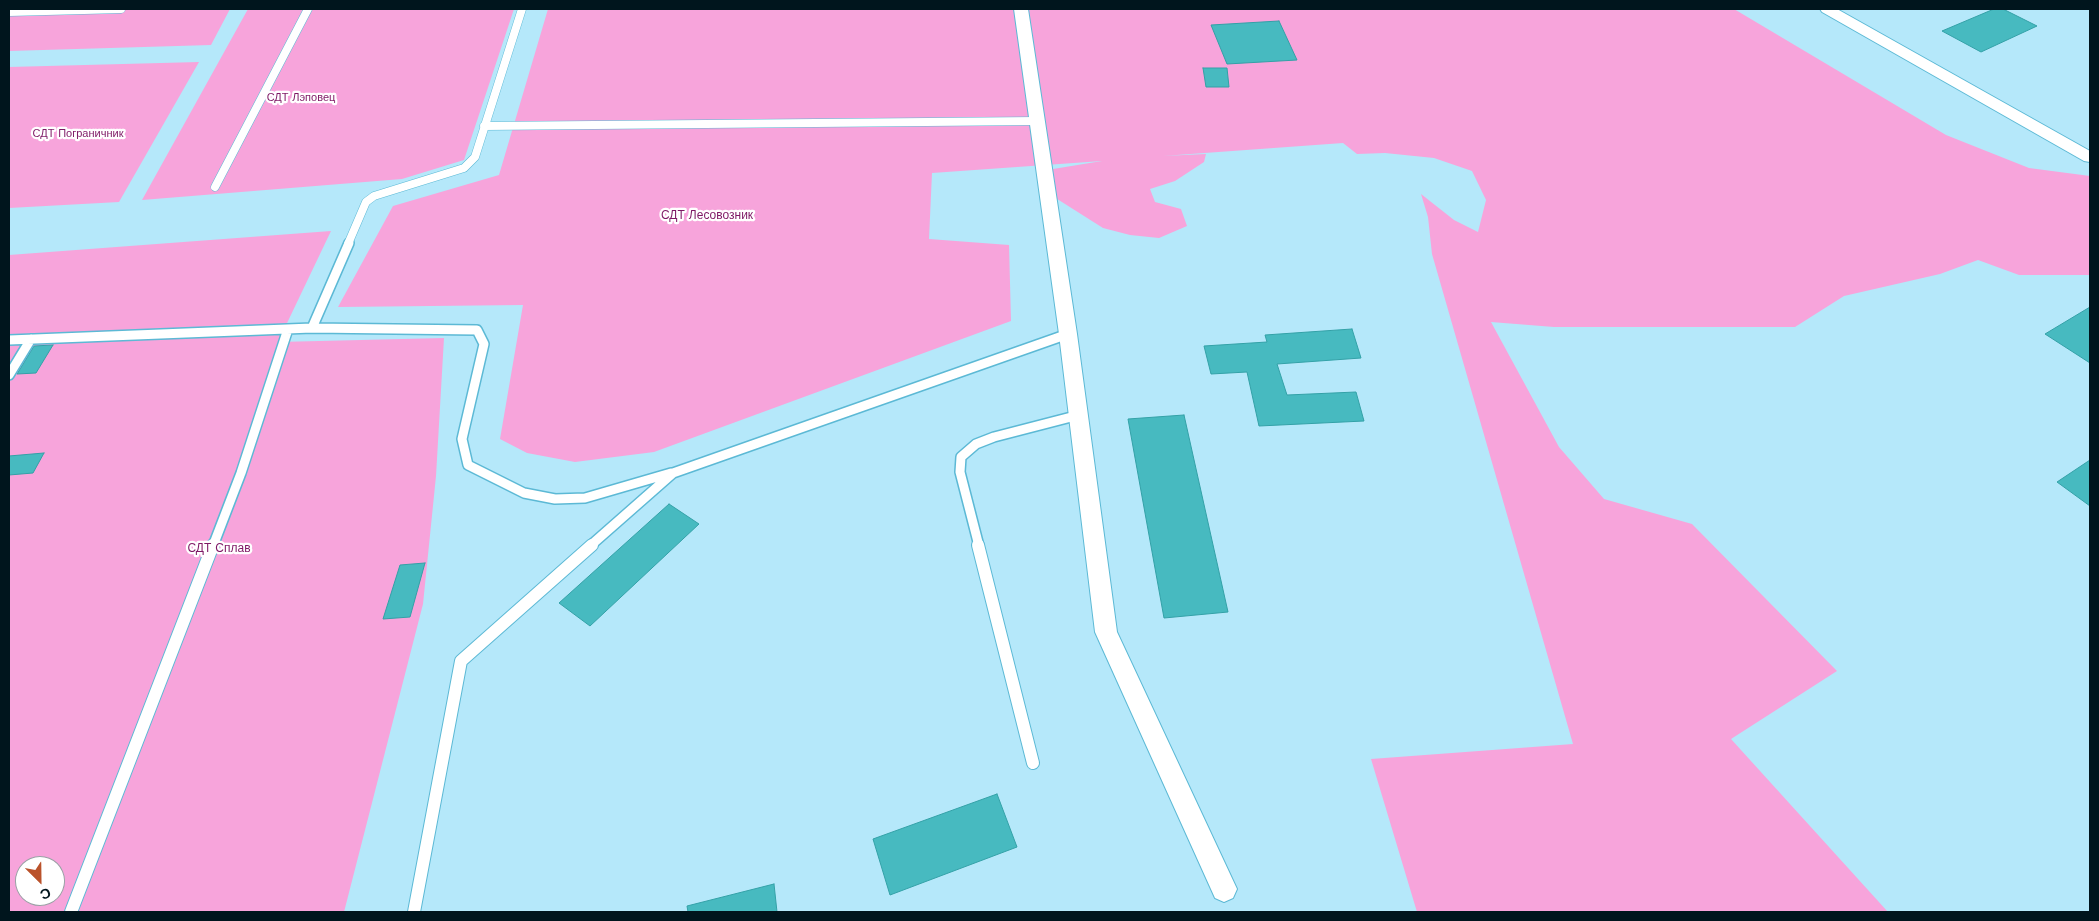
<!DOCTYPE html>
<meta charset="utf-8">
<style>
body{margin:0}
#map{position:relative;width:2099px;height:921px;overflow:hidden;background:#b5e8fa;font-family:"Work Sans",sans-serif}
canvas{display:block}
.frame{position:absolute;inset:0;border:10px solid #00151d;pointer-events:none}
.north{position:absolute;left:15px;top:856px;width:50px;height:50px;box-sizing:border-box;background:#fff;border:1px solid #99a1a5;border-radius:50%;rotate:157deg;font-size:14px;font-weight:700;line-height:20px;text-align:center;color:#00151d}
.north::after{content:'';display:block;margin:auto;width:18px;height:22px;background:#ba522b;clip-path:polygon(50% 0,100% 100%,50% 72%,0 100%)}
</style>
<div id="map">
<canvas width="2099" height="921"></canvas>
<div class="frame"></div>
<div class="north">С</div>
</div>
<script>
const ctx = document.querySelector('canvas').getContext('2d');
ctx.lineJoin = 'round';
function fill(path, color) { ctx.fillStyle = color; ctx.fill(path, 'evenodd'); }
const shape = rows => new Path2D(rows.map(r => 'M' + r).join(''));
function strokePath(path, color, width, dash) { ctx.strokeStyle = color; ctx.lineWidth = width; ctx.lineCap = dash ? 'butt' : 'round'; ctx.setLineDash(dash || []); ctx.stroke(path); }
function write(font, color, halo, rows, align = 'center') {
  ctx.font = font + ' "Work Sans",sans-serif'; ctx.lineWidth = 4.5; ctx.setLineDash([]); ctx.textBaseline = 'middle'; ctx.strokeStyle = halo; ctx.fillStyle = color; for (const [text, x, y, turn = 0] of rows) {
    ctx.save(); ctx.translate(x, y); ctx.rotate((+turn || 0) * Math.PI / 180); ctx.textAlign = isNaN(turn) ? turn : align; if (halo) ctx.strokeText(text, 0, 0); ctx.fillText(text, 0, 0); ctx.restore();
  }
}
fill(shape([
 [9,9,230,9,211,45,9,51],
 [248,9,514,9,464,160,402,179,142,200],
 [548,9,1734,9,1946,135,2029,168,2090,176,2090,275,2019,275,1978,260,1940,274,1844,296,1795,327,1554,327,1491,322,1559,447,1604,499,1692,524,1837,671,1731,739,1888,912,1417,912,1371,759,1573,744,1432,254,1428,217,1421,194,1454,220,1478,232,1486,200,1472,171,1434,158,1385,153,1357,154,1343,143,1163,156,1206,154,1204,162,1175,181,1150,189,1155,202,1181,209,1187,226,1159,238,1130,235,1103,228,1054,197,1053,169,1102,161,932,173,929,239,1009,245,1011,321,654,452,575,462,527,453,500,439,523,305,338,307,393,206,499,175],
 [199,62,119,202,9,208,9,67],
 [331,231,278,342,444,338,436,476,423,604,344,912,9,912,9,255],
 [25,866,55,866,55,896,25,896]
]), '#f7a4db');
const building = shape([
 [1994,9,2003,9,2037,26,1981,52,1942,31,1994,9],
 [1279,21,1297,60,1227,64,1211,25,1279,21],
 [1203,68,1227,68,1229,87,1206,87,1203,68],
 [2090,307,2090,363,2045,334,2090,307],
 [1352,329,1361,358,1277,364,1287,395,1356,392,1364,421,1259,426,1247,372,1211,374,1204,346,1267,342,1265,335,1352,329],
 [53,345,36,373,17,374,34,346,53,345],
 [1184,415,1228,612,1164,618,1128,419,1184,415],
 [44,453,33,473,9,475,9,456,44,453],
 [2090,460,2090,506,2057,482,2090,460],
 [669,504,699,524,590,626,559,603,669,504],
 [425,563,410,617,383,619,400,565,425,563],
 [997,794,1017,847,890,895,873,839,997,794],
 [774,884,777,912,688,912,687,906,774,884]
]);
fill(building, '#47bac0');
strokePath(building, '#33a1a7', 1);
const laneFar2 = shape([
 [9,12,121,9],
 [484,126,1037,121],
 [215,187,308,9],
 [348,244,366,202,374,196,464,168,475,157,522,9]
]);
const laneFar1 = shape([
 [349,243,312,328,477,330,484,344,462,439,468,465,524,493,555,499,585,498,671,473],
 [9,340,312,328],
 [9,375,31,339],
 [213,546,241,473,288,329],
 [590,546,673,473,1068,334],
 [979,546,960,472,961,457,976,444,994,437,1079,415]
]);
const lane = shape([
 [978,545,1033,763],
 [71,912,213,545],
 [414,912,461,661,592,545]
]);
const street = shape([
 [1014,9,1028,9,1077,334,1117,632,1237,889,1233,898,1224,902,1215,898,1095,632,1059,334,1014,9],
 [1820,9,1837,9,2090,151,2090,162,2084,161,1822,12,1820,9]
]);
strokePath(laneFar2, '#5cb9d5', 9);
strokePath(laneFar1, '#5cb9d5', 12);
strokePath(lane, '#5cb9d5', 14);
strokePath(street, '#5cb9d5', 2);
strokePath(laneFar2, '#fff', 8);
strokePath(laneFar1, '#fff', 9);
strokePath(lane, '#fff', 12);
fill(street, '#fff');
write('11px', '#7e1865', '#fff', [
 ["СДТ Лэповец",301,98],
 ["СДТ Пограничник",78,134]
]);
write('12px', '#7e1865', '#fff', [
 ["СДТ Лесовозник",707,215],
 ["СДТ Сплав",219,548]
]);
</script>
